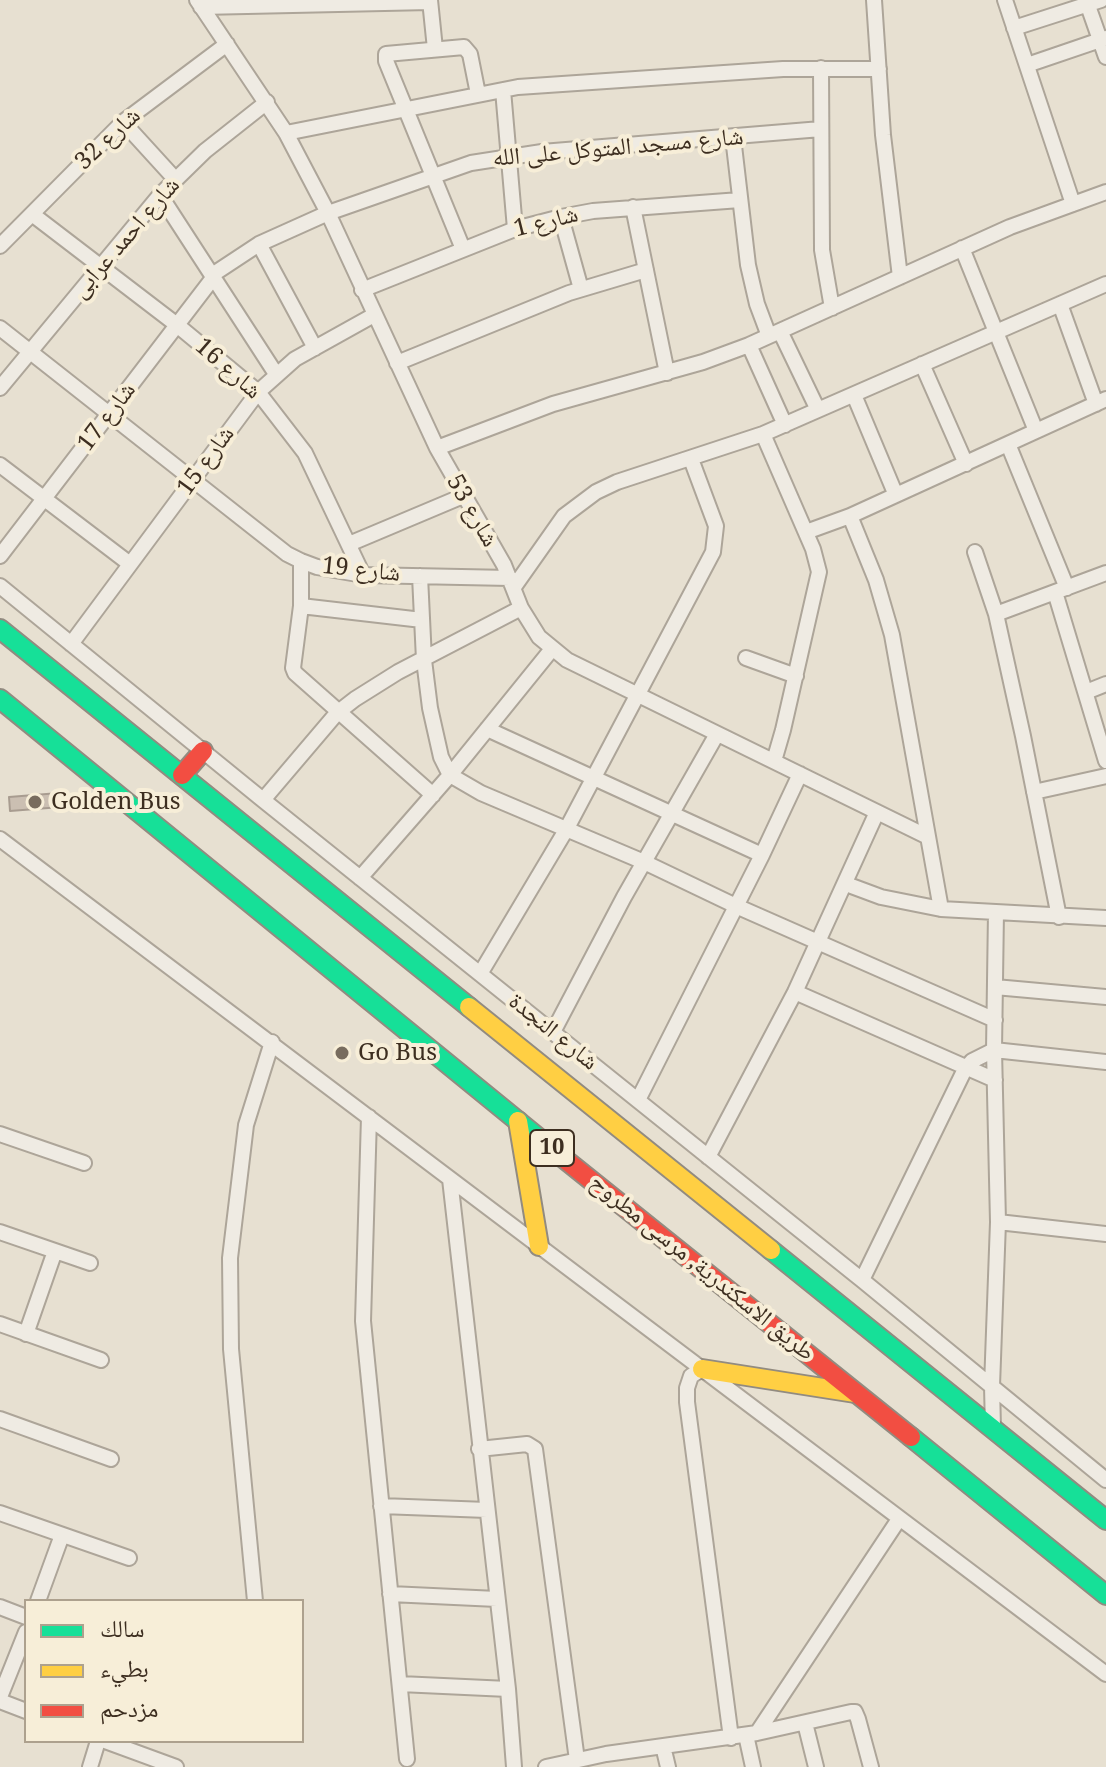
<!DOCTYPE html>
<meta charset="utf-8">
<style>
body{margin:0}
#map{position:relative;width:1106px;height:1767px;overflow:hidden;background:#e7e0d1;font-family:"Noto Serif","Noto Naskh Arabic",serif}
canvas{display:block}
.legend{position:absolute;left:24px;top:1599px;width:280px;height:144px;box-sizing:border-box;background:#f7eed8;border:2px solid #ada18e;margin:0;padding:10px 14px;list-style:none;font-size:24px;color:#3d2e20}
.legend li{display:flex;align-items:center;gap:16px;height:40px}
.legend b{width:40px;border:2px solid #ada18e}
</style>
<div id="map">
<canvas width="1106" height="1767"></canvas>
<ul class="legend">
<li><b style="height:10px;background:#16e098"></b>سالك</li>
<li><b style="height:10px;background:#ffcf43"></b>بطيء</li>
<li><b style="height:10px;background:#f24e42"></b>مزدحم</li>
</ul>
</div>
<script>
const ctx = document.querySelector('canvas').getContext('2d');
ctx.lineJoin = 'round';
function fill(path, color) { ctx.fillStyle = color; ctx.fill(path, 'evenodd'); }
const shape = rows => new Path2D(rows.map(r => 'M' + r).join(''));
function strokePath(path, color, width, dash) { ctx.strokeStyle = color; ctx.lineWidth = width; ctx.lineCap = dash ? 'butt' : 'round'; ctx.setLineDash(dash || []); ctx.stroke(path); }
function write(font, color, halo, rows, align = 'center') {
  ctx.font = font + ' "Noto Serif","Noto Naskh Arabic",serif'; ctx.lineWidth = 8; ctx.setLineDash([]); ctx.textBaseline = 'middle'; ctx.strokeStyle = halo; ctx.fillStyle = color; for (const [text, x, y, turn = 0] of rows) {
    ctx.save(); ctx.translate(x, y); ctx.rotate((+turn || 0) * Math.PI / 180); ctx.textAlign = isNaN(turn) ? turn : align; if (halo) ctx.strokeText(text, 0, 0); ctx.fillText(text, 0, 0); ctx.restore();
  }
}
const building = shape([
 [59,793,61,807,10,811,9,797,59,793]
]);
fill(building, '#cbbfb2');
strokePath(building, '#a89c90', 2);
const street = shape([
 [197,0,286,133,328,213,437,448,504,565,521,608,539,637,567,660,928,837],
 [430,0,435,49],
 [874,0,883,135,900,277],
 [1005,0,1073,204,1106,192],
 [1086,0,1106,57],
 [201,7,430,2],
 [1014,28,1101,0],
 [1027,65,1106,38],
 [821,68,822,250,832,308],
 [503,90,515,229],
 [123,122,175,179],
 [286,133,518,87,783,69,879,69],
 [733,137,748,265,757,304,769,336],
 [160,195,276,374],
 [633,207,667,373],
 [32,214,177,325,258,392,305,453,363,575],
 [561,217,581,289],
 [259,244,315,348],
 [0,246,123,122,227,44],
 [962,248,1036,431],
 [463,249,386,61,386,54,464,47,470,54,478,94],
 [212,275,259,244,328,213,471,163,542,152,821,129],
 [362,290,515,229,561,217,593,211,740,200],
 [1060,304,1096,404],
 [0,328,287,554,301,561,317,567,363,575,510,578],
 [780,331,818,410],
 [749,345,785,425],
 [397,363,569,293,646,270],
 [922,364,966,464],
 [0,388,160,195,205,151,267,102],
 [854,395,895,493],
 [763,434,813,549,819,572,783,730,774,761],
 [1008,444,1067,588],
 [437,448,553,404,703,362,749,345,1010,227,1073,204],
 [0,465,130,564],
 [850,516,876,580,892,635,941,909],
 [806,532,850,516,1106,399],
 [349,544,463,496],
 [975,552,996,614,1023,736,1059,917],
 [0,556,213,278],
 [301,561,301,606,293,668,295,673,433,795],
 [420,576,424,660,430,708,441,757,450,775,481,793,644,862,736,906,995,1020],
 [0,586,263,800,862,1280,1106,1480],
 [514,587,564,516,596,492,617,482,763,434,1106,284],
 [1055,592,1106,761],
 [301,606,422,620],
 [996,614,1106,573],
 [71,644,258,392,295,359,374,315],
 [746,658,796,676],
 [1086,692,1106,684],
 [487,729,762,855],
 [1034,792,1106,776],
 [263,800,337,713,355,699,398,672,521,608],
 [0,839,1106,1674],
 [360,878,450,775,552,649],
 [846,884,881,897,941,909,1106,918],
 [480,974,566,830,713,552,716,526,691,459],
 [995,987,1106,997],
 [795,992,995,1080],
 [553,1032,624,897,717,734],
 [638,1100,762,855,800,774],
 [369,1117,363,1321,407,1759],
 [0,1134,84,1163],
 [708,1157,795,992,877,812],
 [450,1179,508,1689,514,1767],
 [998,1222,1106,1234],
 [0,1232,90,1263],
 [862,1280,965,1069,972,1061,994,1050,1106,1062],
 [0,1324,101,1360],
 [26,1334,55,1251],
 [702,1369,691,1376,687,1388,687,1402,731,1738],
 [0,1419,111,1459],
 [993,1428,992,1386,998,1222,994,1050,996,912],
 [479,1449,527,1444,535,1449,577,1760],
 [381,1506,487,1510],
 [0,1513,129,1558],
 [390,1594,497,1599],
 [38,1601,62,1535],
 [255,1601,231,1349,230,1258,246,1125,272,1042],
 [0,1607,26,1617],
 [400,1684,508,1689],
 [0,1697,26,1632],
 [0,1701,26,1711],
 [805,1723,816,1767],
 [757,1733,899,1519],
 [746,1735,753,1767],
 [105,1741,176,1767],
 [663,1746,668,1767],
 [90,1767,98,1741],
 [546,1767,606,1754,757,1733,851,1712,855,1712,858,1719,871,1767]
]);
const fast = shape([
 [0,629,469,1007],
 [0,699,557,1153],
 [771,1250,1106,1520],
 [911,1437,1106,1595]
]);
const slow = shape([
 [469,1007,771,1250],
 [518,1121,539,1246],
 [702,1369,855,1393]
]);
const jam = shape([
 [182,775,203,751],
 [557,1153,911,1437]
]);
strokePath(street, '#ada599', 18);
strokePath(fast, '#928b80', 22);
strokePath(slow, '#928b80', 22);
strokePath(jam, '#928b80', 22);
strokePath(street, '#efebe3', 14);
strokePath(fast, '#16e098', 18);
strokePath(slow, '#ffcf43', 18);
strokePath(jam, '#f24e42', 18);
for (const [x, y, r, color] of [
 [35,802,8,"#786c5e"],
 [342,1053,8,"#786c5e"]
]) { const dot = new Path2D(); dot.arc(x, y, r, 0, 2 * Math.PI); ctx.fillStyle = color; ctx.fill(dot); strokePath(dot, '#f7eed8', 3); }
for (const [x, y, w] of [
 [552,1148,44]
]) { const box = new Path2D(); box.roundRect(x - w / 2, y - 18, w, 36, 6); ctx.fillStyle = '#f7eed8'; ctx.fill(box); strokePath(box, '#3d2e20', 2); }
write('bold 22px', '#3d2e20', null, [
 ["10",552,1148]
]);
write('24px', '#3d2e20', '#f7eed8', [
 ["شارع 32",108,139,-43],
 ["شارع مسجد المتوكل على الله",618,148,-5],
 ["شارع 1",546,222,-14],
 ["شارع احمد عرابى",126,238,-49],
 ["شارع 16",228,369,41],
 ["شارع 17",107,417,-53],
 ["شارع 15",206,461,-54],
 ["شارع 53",472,511,60],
 ["شارع 19",361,570,6],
 ["شارع النجدة",553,1032,39],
 ["طريق الاسكندرية, مرسى مطروح",702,1268,39]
]);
write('24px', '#3d2e20', '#f7eed8', [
 ["Golden Bus",51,802],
 ["Go Bus",358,1053]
], 'left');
</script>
